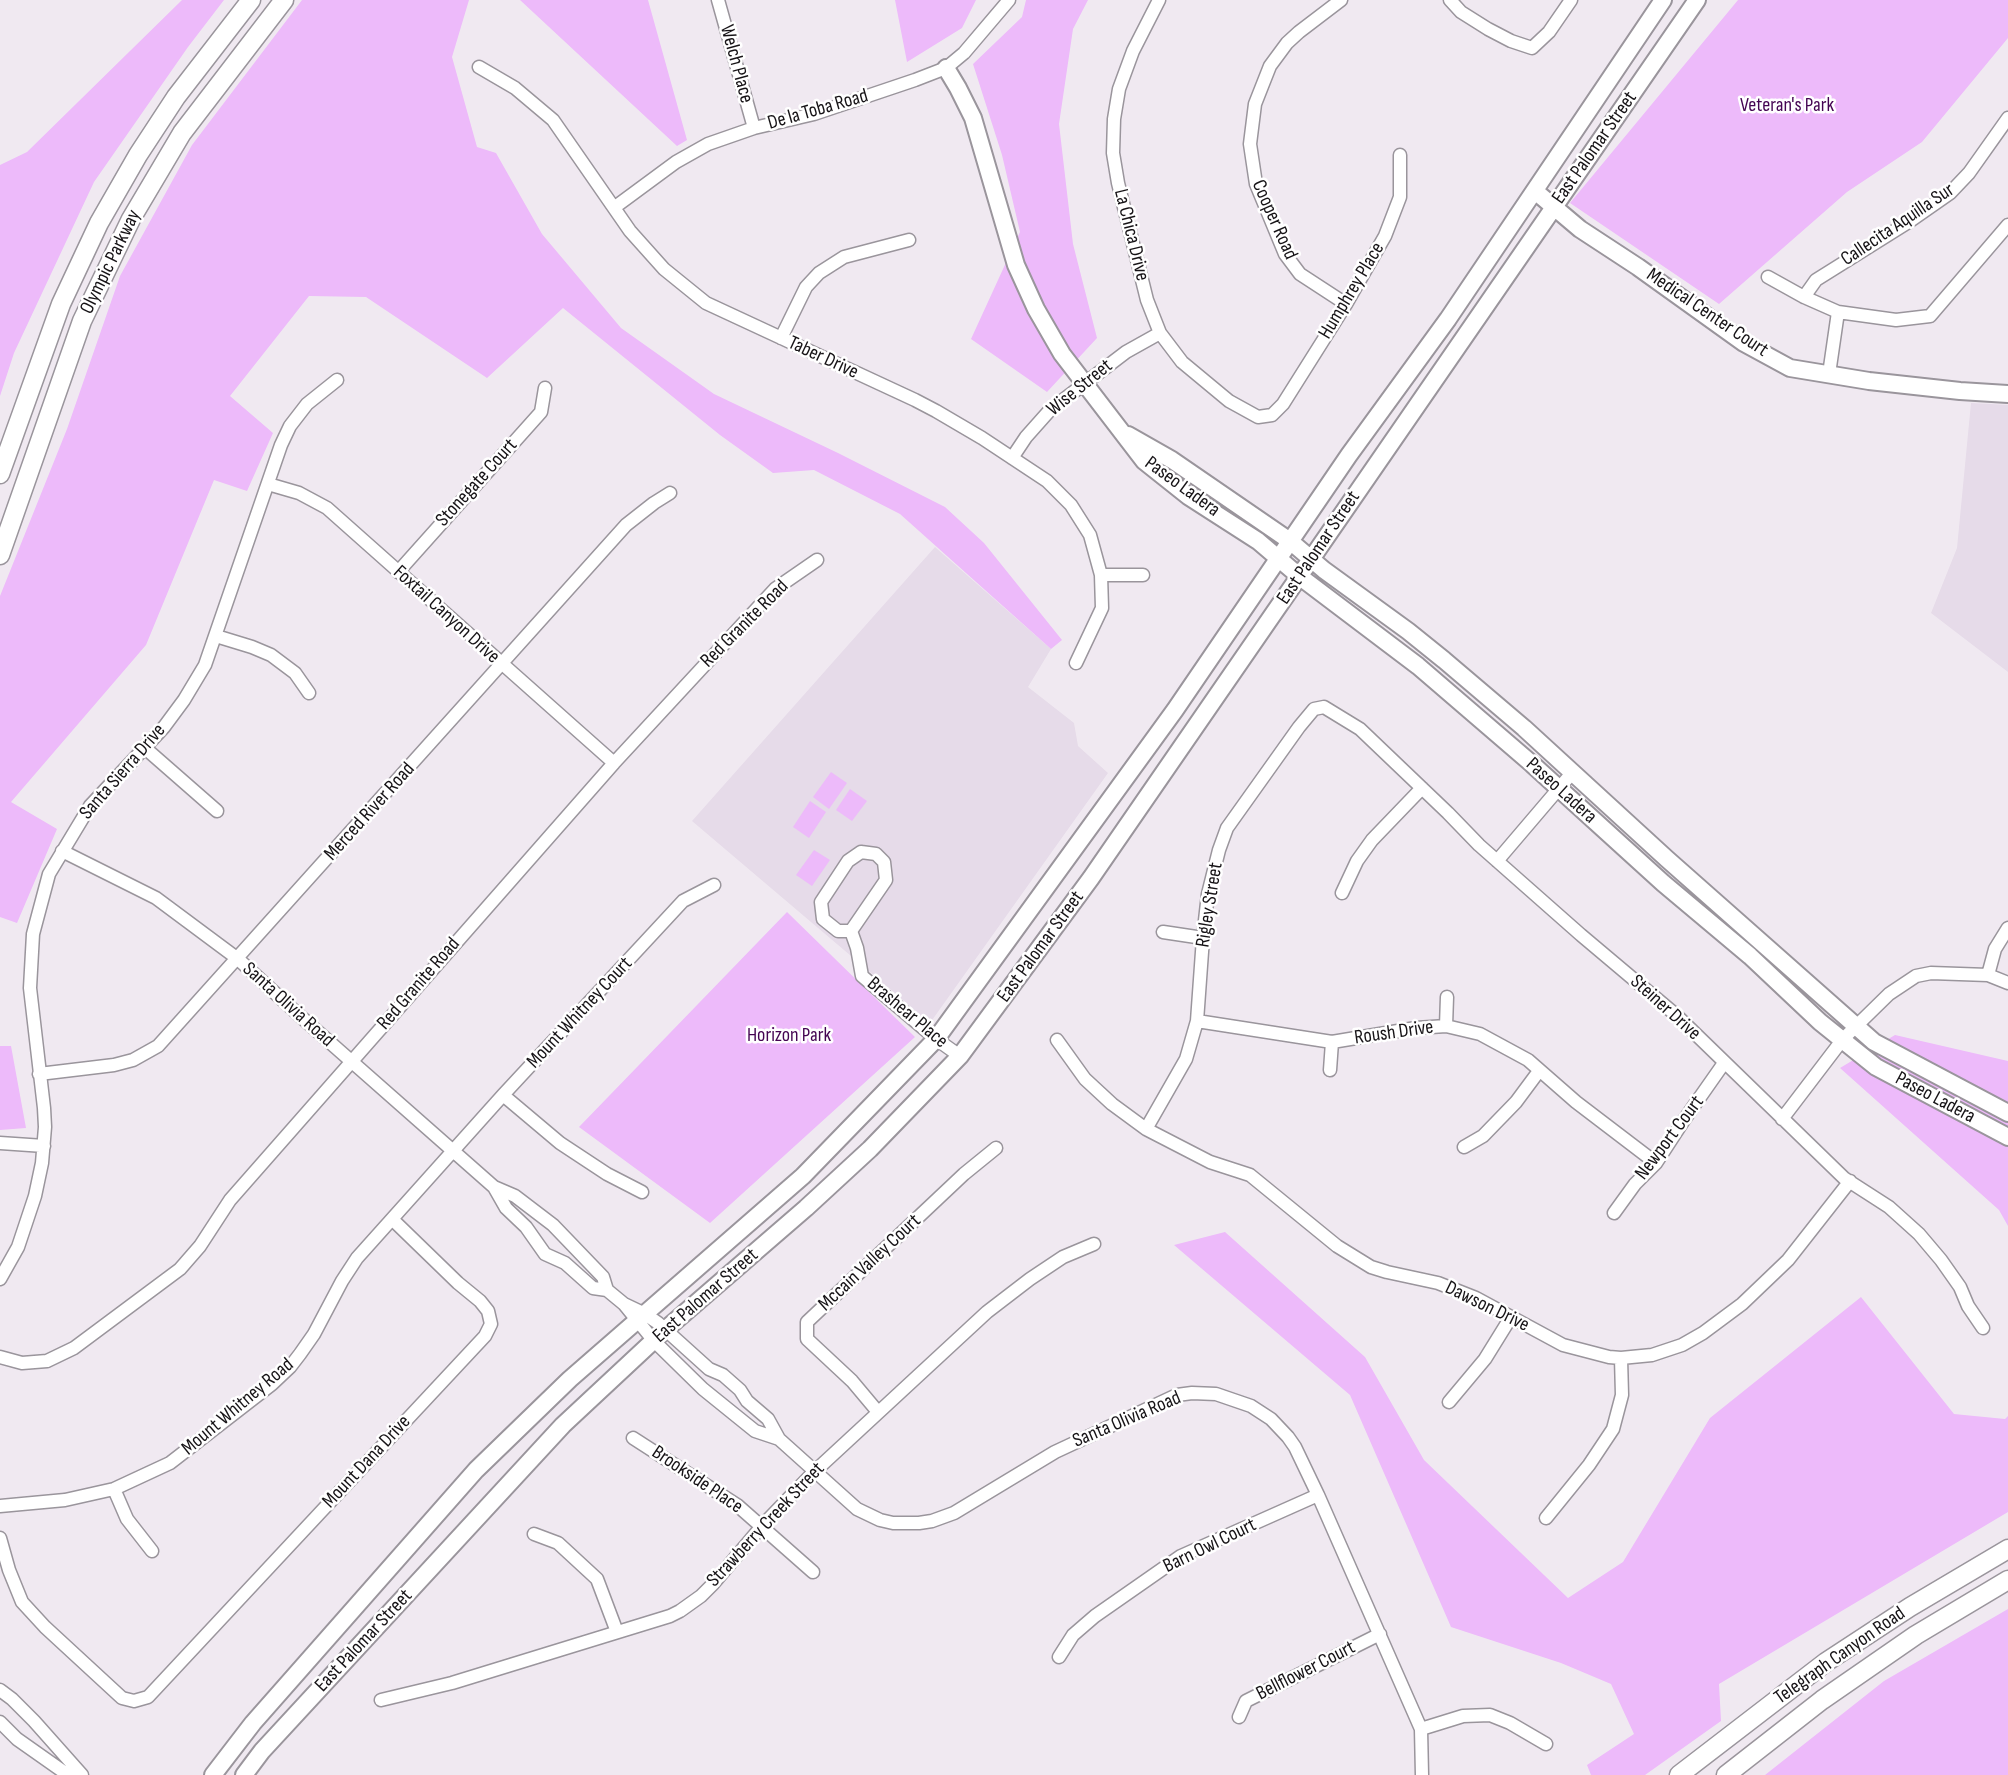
<!DOCTYPE html>
<style>
body{margin:0}
canvas{display:block;background:#f0e9f1}
</style>
<canvas width="2008" height="1775"></canvas>
<script>
const ctx = document.querySelector('canvas').getContext('2d');
ctx.lineJoin = 'round';
function fill(path, color) { ctx.fillStyle = color; ctx.fill(path, 'evenodd'); }
const shape = rows => new Path2D(rows.map(r => 'M' + r).join(''));
function strokePath(path, color, width, dash) { ctx.strokeStyle = color; ctx.lineWidth = width; ctx.lineCap = dash ? 'butt' : 'round'; ctx.setLineDash(dash || []); ctx.stroke(path); }
function write(font, color, halo, rows, align = 'center') {
  ctx.font = font + ' "Sofia Sans Condensed",sans-serif'; ctx.lineWidth = 5; ctx.setLineDash([]); ctx.textBaseline = 'middle'; ctx.strokeStyle = halo; ctx.fillStyle = color; for (const [text, x, y, turn = 0] of rows) {
    ctx.save(); ctx.translate(x, y); ctx.rotate((+turn || 0) * Math.PI / 180); ctx.textAlign = isNaN(turn) ? turn : align; if (halo) ctx.strokeText(text, 0, 0); ctx.fillText(text, 0, 0); ctx.restore();
  }
}
fill(shape([
 [1971,403,2008,405,2008,672,1931,613,1957,548],
 [935,547,1051,649,1028,687,1074,723,1078,746,1108,773,930,1023,692,821]
]), '#e6dbe9');
fill(shape([
 [182,0,224,0,188,47,94,182,14,353,0,396,0,165,27,152],
 [302,0,469,0,452,57,477,147,496,153,542,234,621,328,714,394,838,453,945,507,984,543,1062,640,1051,649,900,514,814,470,773,473,720,435,563,308,487,378,366,297,309,296,230,396,273,433,247,491,214,480,146,645,11,802,57,829,17,923,0,917,0,596,67,429,120,276,192,145],
 [520,0,648,0,687,140,677,146],
 [895,0,976,0,962,28,907,62],
 [1026,0,1088,0,1073,29,1059,124,1073,244,1097,338,1047,392,971,339,1020,232,1002,155,973,64,1022,17],
 [1738,0,2008,0,2008,38,1922,142,1847,192,1719,304,1570,203],
 [831,772,847,783,829,809,813,797],
 [850,789,867,801,852,821,836,810],
 [810,801,826,812,809,838,793,827],
 [814,850,830,860,812,886,796,875],
 [787,912,915,1037,710,1223,579,1127],
 [1895,1035,2008,1061,2008,1226,1999,1210,1840,1068],
 [0,1046,11,1046,26,1128,0,1130],
 [1225,1232,1365,1357,1424,1460,1568,1598,1623,1562,1710,1418,1861,1297,1954,1414,2005,1419,2008,1416,2008,1512,1719,1684,1721,1721,1645,1775,1591,1775,1587,1765,1634,1734,1611,1684,1561,1663,1451,1627,1350,1395,1174,1245],
 [2008,1609,2008,1775,1765,1775,1884,1681]
]), '#edbafa');
const street = shape([
 [718,0,754,128],
 [1159,0,1133,51,1119,89,1114,119,1113,153,1118,183,1147,300,1160,333,1182,362,1229,401,1258,417,1272,415,1283,404,1346,304,1385,236,1400,197,1400,155],
 [1341,0,1299,32,1287,43,1270,66,1255,104,1250,144,1256,184,1285,254,1300,274,1346,304],
 [1450,0,1461,12,1488,29,1511,41,1532,48,1549,32,1571,0],
 [479,67,515,88,553,120,630,231,664,269,706,303,915,400,936,411,982,438,1047,481,1071,505,1090,535,1101,575,1102,608,1076,663],
 [615,207,676,162,708,144,754,128,814,114,915,80,946,68,964,53,1009,0],
 [1768,277,1804,297,1838,312,1896,320,1930,316,2008,225],
 [1804,297,1816,280,1907,223,1950,193,1969,173,2008,118],
 [781,338,806,287,819,273,844,257,909,240],
 [1829,374,1838,312],
 [1012,458,1026,437,1050,410,1126,352,1160,333],
 [268,484,299,493,327,508,614,763],
 [398,572,541,412,545,388],
 [1101,575,1143,575],
 [216,636,252,647,271,655,295,673,309,693],
 [145,748,217,811],
 [62,851,156,898,238,959,300,1016,494,1187,506,1208,526,1227,545,1254,565,1263,593,1288,607,1290],
 [861,852,876,854,884,862,886,880,851,931,838,931,823,919,821,902,848,861,861,852],
 [1497,861,1572,773],
 [1342,893,1357,861,1372,840,1422,788],
 [851,931,857,948,862,976,936,1039,960,1056],
 [1163,932,1203,938],
 [1988,975,1995,949,2008,928],
 [1197,1021,1332,1042,1416,1028,1446,1026,1480,1034,1528,1060,1576,1102,1656,1163],
 [1446,1026,1447,997],
 [1057,1040,1085,1079,1112,1104,1146,1129,1210,1162,1250,1175,1337,1246,1371,1267,1387,1272,1438,1283,1476,1298,1563,1345,1609,1357,1621,1358,1652,1355,1682,1345,1703,1333,1742,1304,1788,1260,1850,1181],
 [1330,1070,1332,1042],
 [39,1074,114,1065,133,1060,158,1046,626,525,654,503,670,493],
 [503,1095,560,1143,607,1174,642,1192],
 [1782,1119,1843,1039,1889,994,1916,976,1931,973,1988,975,2008,983],
 [1146,1129,1186,1059,1197,1021,1203,938,1208,894,1219,850,1227,828,1299,727,1314,709,1324,707,1360,729,1448,813,1479,845,1581,935,1676,1015,1844,1178,1889,1207,1919,1234,1941,1260,1960,1287,1968,1306,1983,1328],
 [0,1143,44,1146],
 [1464,1147,1483,1136,1516,1102,1539,1071],
 [494,1187,515,1196,553,1225,603,1277,607,1290,624,1304,654,1341,703,1389,755,1431,779,1439],
 [1614,1213,1635,1184,1656,1163,1684,1120,1724,1063],
 [0,1279,18,1247,35,1196,42,1163,45,1127,44,1108,30,988,33,934,49,874,90,806,164,727,184,700,205,665,281,445,290,426,307,404,337,380],
 [624,1304,645,1314,658,1323,709,1369,723,1375,740,1390,747,1401,768,1419,779,1439,857,1509,880,1520,893,1523,919,1523,932,1521,954,1513,1055,1452,1177,1395,1192,1393,1216,1394,1251,1406,1271,1419,1288,1437,1295,1447,1318,1495,1421,1729,1422,1775],
 [0,1357,22,1363,47,1361,74,1348,180,1269,200,1246,230,1200,614,763,775,589,817,560],
 [1449,1402,1485,1359,1511,1317],
 [878,1412,852,1381,807,1339,807,1322,964,1174,996,1148],
 [633,1438,737,1505,813,1572],
 [114,1489,127,1519,152,1551],
 [0,1506,65,1500,114,1489,170,1463,272,1384,290,1367,300,1354,314,1334,342,1281,357,1258,503,1095,683,901,714,885],
 [1546,1518,1589,1465,1613,1429,1622,1395,1621,1358],
 [534,1534,558,1543,597,1579,617,1632],
 [0,1538,9,1570,22,1602,45,1627,122,1698,134,1701,148,1697,485,1336,491,1324,488,1311,480,1301,458,1283,393,1220],
 [1059,1657,1073,1635,1095,1616,1181,1556,1318,1495],
 [0,1690,12,1699,34,1721,82,1775],
 [381,1700,452,1683,670,1616,680,1611,701,1596,713,1584,762,1526,814,1472,987,1312,1030,1279,1063,1257,1094,1244],
 [1239,1717,1246,1701,1380,1634],
 [0,1722,17,1739,68,1775],
 [1421,1729,1463,1716,1490,1715,1510,1723,1546,1744]
]);
const secondary = shape([
 [946,68,958,88,973,118,1016,265,1036,309,1062,354,1144,461,1188,496,1258,541,1299,576,1418,666,1532,764,1663,883,1750,956,1820,1022,1876,1067,2008,1137],
 [1535,191,1580,229,1638,267,1744,343,1790,368,1869,381,1960,391,2008,394],
 [1128,435,1172,460,1290,541,1324,570,1408,631,1444,660,1524,728,1667,859,1874,1042,2008,1113],
 [213,1775,253,1723,476,1470,570,1379,803,1176,936,1039,1175,710,1349,455,1448,319,1663,0],
 [244,1775,262,1751,563,1425,666,1329,806,1208,870,1149,960,1056,1091,878,1697,0]
]);
const primary = shape([
 [0,474,61,304,99,223,138,155,176,97,251,0],
 [0,555,82,321,131,219,182,133,284,0],
 [1679,1775,1826,1662,1910,1607,2008,1549],
 [1726,1775,1822,1700,1916,1635,2008,1580]
]);
strokePath(street, '#9a959c', 15);
strokePath(secondary, '#9a959c', 20);
strokePath(primary, '#9a959c', 21);
strokePath(street, '#fff', 12);
strokePath(secondary, '#fff', 16);
strokePath(primary, '#fff', 18);
write('20px', '#161316', '#fff', [
 ["Welch Place",736,64,75],
 ["De la Toba Road",818,110,-16],
 ["East Palomar Street",1595,148,-55],
 ["Cooper Road",1274,220,66],
 ["Callecita Aquilla Sur",1898,225,-34],
 ["La Chica Drive",1131,235,76],
 ["Olympic Parkway",111,262,-64],
 ["Humphrey Place",1352,291,-59],
 ["Medical Center Court",1707,313,34],
 ["Taber Drive",823,358,25],
 ["Wise Street",1080,388,-39],
 ["Stonegate Court",477,483,-48],
 ["Paseo Ladera",1182,487,36],
 ["East Palomar Street",1319,548,-56],
 ["Foxtail Canyon Drive",446,615,42],
 ["Red Granite Road",745,624,-45],
 ["Santa Sierra Drive",123,772,-49],
 ["Paseo Ladera",1561,791,42],
 ["Merced River Road",370,812,-48],
 ["Rigley Street",1210,905,-81],
 ["East Palomar Street",1041,947,-54],
 ["Red Granite Road",419,984,-49],
 ["Santa Olivia Road",288,1005,42],
 ["Steiner Drive",1665,1008,42],
 ["Mount Whitney Court",580,1013,-47],
 ["Brashear Place",907,1013,40],
 ["Roush Drive",1394,1033,-8],
 ["Paseo Ladera",1935,1098,28],
 ["Newport Court",1670,1138,-53],
 ["Mccain Valley Court",870,1263,-43],
 ["East Palomar Street",706,1296,-41],
 ["Dawson Drive",1487,1307,26],
 ["Mount Whitney Road",238,1407,-40],
 ["Santa Olivia Road",1127,1420,-23],
 ["Mount Dana Drive",367,1462,-47],
 ["Brookside Place",697,1480,34],
 ["Strawberry Creek Street",766,1525,-47],
 ["Barn Owl Court",1210,1546,-26],
 ["East Palomar Street",364,1641,-47],
 ["Telegraph Canyon Road",1840,1656,-35],
 ["Bellflower Court",1306,1671,-27]
]);
write('20px', '#440452', '#fff', [
 ["Veteran's Park",1787,106],
 ["Horizon Park",789,1036]
]);
</script>
